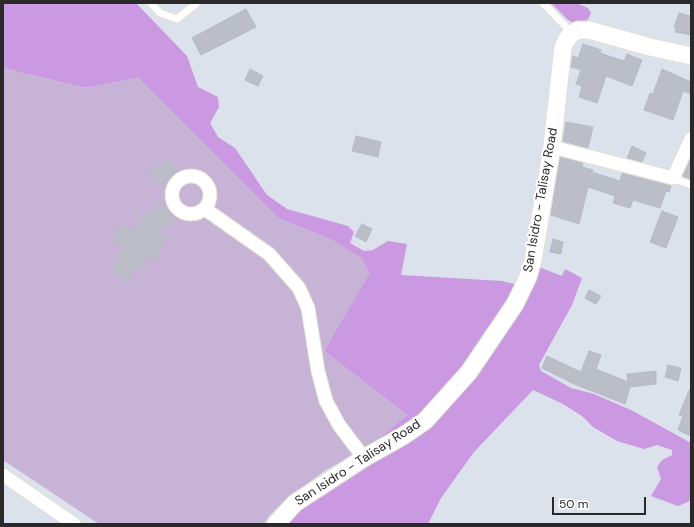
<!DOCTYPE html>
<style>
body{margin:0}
#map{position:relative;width:694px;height:527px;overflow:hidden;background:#dbe2ec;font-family:"DM Sans",sans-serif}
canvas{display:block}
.frame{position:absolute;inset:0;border:4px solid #292929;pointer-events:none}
.scale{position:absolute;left:552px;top:497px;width:94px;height:18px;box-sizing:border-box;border:2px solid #292929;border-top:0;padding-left:5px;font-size:12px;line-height:14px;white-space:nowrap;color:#292929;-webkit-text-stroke:3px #fff;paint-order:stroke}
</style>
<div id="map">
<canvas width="694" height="527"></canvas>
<div class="frame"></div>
<div class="scale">50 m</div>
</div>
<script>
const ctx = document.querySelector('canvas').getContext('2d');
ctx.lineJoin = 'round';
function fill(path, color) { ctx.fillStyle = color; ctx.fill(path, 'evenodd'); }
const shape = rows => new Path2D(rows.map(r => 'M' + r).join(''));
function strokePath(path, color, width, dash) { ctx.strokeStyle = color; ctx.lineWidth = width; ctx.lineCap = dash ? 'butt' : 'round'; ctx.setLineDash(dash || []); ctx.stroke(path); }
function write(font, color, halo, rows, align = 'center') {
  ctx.font = font + ' "DM Sans",sans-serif'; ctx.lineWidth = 4; ctx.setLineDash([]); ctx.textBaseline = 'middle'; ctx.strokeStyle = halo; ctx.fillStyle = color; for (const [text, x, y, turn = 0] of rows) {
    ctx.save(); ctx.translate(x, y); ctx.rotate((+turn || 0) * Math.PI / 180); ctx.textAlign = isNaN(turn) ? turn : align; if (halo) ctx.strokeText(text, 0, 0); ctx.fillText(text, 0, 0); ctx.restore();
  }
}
fill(shape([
 [3,3,136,3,187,56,198,87,218,97,219,107,210,123,218,137,235,148,267,195,287,209,348,226,354,232,350,243,364,251,373,250,388,241,407,244,401,275,502,281,519,285,465,369,409,425,368,447,407,415,324,351,369,273,334,241,278,218,138,78,85,88,27,74,3,97],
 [551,3,576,3,588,8,591,13,586,23,575,24,568,20],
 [536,266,562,276,565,269,582,278,572,305,539,365,541,371,571,388,594,394,633,411,691,443,691,499,688,502,678,506,651,496,661,479,657,467,662,460,672,455,672,450,657,445,644,449,617,441,593,427,582,416,563,404,533,390,474,452,441,498,428,524,281,524,288,514,422,432]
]), '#cb98e2');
fill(shape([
 [3,66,26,74,85,88,138,78,278,218,334,241,362,258,370,273,324,351,407,415,368,447,326,470,286,499,269,516,264,524,99,524,3,460]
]), '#c6b3d5');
const building = shape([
 [246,9,256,27,201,55,192,38,246,9],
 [679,13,691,16,691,35,675,32,676,27,674,27,679,13],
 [583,44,601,50,600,53,624,61,627,54,642,60,632,86,606,76,597,103,579,97,582,86,576,84,581,70,571,67,573,56,578,58,583,44],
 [250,69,263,76,258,86,245,80,250,69],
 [662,69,691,82,691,94,683,91,673,120,644,110,650,93,653,94,662,69],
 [566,122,593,127,588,148,563,141,566,122],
 [356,136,381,142,378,157,352,151,356,136],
 [632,146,646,153,642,162,627,158,632,146],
 [560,157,583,163,582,167,593,170,592,172,620,181,622,173,671,186,669,192,666,191,660,208,633,200,630,208,613,203,615,196,588,187,579,224,551,215,560,157],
 [691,158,691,179,683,176,691,158],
 [168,159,178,170,159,185,150,173,168,159],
 [161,203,174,220,157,233,166,236,156,259,148,255,141,269,136,267,127,281,112,272,124,246,112,241,119,225,133,231,139,220,161,203],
 [662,211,678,217,666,248,650,242,662,211],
 [362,224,372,229,366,242,355,236,362,224],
 [553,239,563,242,561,254,550,252,553,239],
 [589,290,601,296,596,304,585,298,589,290],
 [589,351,601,355,596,369,628,382,627,374,656,371,656,384,630,387,625,404,574,384,542,368,547,356,581,372,589,351],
 [668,365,681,368,678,381,665,377,668,365],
 [691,386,691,436,678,430,683,416,679,415,691,386]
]);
fill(building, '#bbbec7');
strokePath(building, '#b5bbc7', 1);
const service = shape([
 [151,3,160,13,177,19,197,3],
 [543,3,572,33],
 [673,178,691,185]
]);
const minor = shape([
 [552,147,673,178,691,139],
 '172 195a19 19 0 1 1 38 0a19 19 0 1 1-38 0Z',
 [205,209,269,254,299,288,308,308,318,371,326,401,339,425,364,458],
 [3,475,74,524]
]);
const tertiary = shape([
 [276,524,295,503,364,458,403,436,425,421,469,372,515,304,528,277,533,260,552,147,563,47,569,36,578,30,589,30,650,47,691,56]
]);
strokePath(service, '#e2e0d1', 9);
strokePath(minor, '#e2e0d1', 15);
strokePath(tertiary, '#e2e0d1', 19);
strokePath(service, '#fff', 7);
strokePath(minor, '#fff', 13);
strokePath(tertiary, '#fff', 17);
write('13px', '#292929', '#fff', [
 ["San Isidro - Talisay Road",541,200,-80],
 ["San Isidro - Talisay Road",358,463,-33]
]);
</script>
